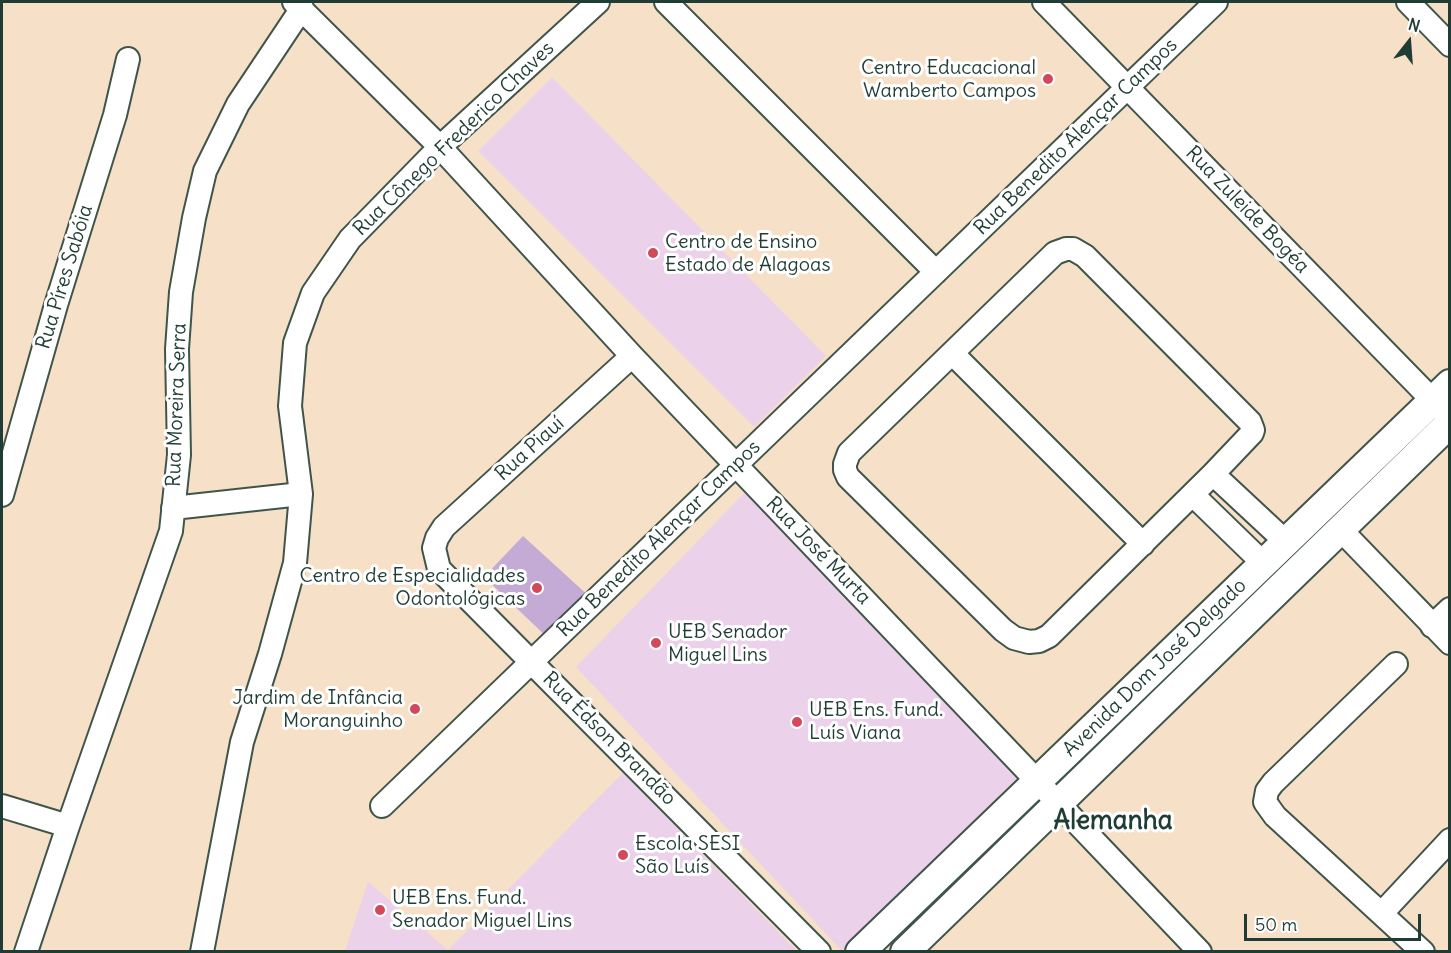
<!DOCTYPE html>
<meta charset="utf-8">
<style>
body{margin:0}
#map{position:relative;width:1451px;height:953px;overflow:hidden;background:#f6e0c7;font-family:Delius,sans-serif}
canvas{display:block}
.frame{position:absolute;inset:0;border:3px solid #1f3d34;pointer-events:none}
.north{position:absolute;left:1379px;top:12px;width:60px;height:60px;-webkit-text-stroke:4px #fff;paint-order:stroke;rotate:17deg;font-size:16px;font-weight:700;line-height:24px;text-align:center;color:#1f3d34}
.north::after{content:'';display:block;margin:auto;width:21px;height:27px;background:#1f3d34;clip-path:polygon(50% 0,100% 100%,50% 72%,0 100%)}
.scale{position:absolute;left:1244px;top:914px;width:177px;height:27px;box-sizing:border-box;border:3px solid #1f3d34;border-top:0;padding-left:8px;font-size:18px;line-height:21px;white-space:nowrap;color:#1f3d34;-webkit-text-stroke:4px #fff;paint-order:stroke}
</style>
<div id="map">
<canvas width="1451" height="953"></canvas>
<div class="frame"></div>
<div class="north">N</div>
<div class="scale">50 m</div>
</div>
<script>
const ctx = document.querySelector('canvas').getContext('2d');
ctx.lineJoin = 'round';
function fill(path, color) { ctx.fillStyle = color; ctx.fill(path, 'evenodd'); }
const shape = rows => new Path2D(rows.map(r => 'M' + r).join(''));
function strokePath(path, color, width, dash) { ctx.strokeStyle = color; ctx.lineWidth = width; ctx.lineCap = dash ? 'butt' : 'round'; ctx.setLineDash(dash || []); ctx.stroke(path); }
function write(font, color, halo, rows, align = 'center') {
  ctx.font = font + ' Delius,sans-serif'; ctx.lineWidth = 6; ctx.setLineDash([]); ctx.textBaseline = 'middle'; ctx.strokeStyle = halo; ctx.fillStyle = color; for (const [text, x, y, turn = 0] of rows) {
    ctx.save(); ctx.translate(x, y); ctx.rotate((+turn || 0) * Math.PI / 180); ctx.textAlign = isNaN(turn) ? turn : align; if (halo) ctx.strokeText(text, 0, 0); ctx.fillText(text, 0, 0); ctx.restore();
  }
}
fill(shape([
 [552,77,826,356,754,427,478,151],
 [747,490,1019,776,842,951,576,667],
 [623,773,797,951,345,951,368,882,448,950]
]), '#ecd1ea');
fill(shape([
 [523,536,591,598,551,641,484,577]
]), '#c4abd5');
const minor = shape([
 [294,2,440,147,632,356,1200,952],
 [666,2,936,272],
 [1044,2,1443,411],
 [1408,2,1450,45],
 [1066,249,1073,249,1085,256,1250,422,1253,430,1252,433,1213,474,1049,636,1039,641,1029,642,1014,638,1003,630,848,477,845,470,845,464,849,453,1055,253,1066,249],
 [952,353,1143,544],
 [632,356,444,527,437,538,434,548,439,569,819,952],
 [1213,474,1286,542],
 [2,495,56,305,115,115,128,59],
 [1193,495,1263,563],
 [173,508,301,494],
 [1340,529,1450,643],
 [1432,626,1450,609],
 [1396,664,1273,783,1267,791,1265,802,1275,816,1423,952],
 [2,806,68,826],
 [382,806,1216,2],
 [1382,913,1450,840],
 [26,952,68,826,171,531,179,455,177,349,181,292,194,218,205,171,238,104,302,8],
 [202,952,242,742,270,654,295,563,301,494,290,406,295,343,313,293,350,239,440,147,598,2]
]);
const tertiary = shape([
 [860,952,1450,384],
 [905,952,1450,423]
]);
strokePath(minor, '#3f554a', 26);
strokePath(tertiary, '#3f554a', 32);
strokePath(minor, '#fff', 22);
strokePath(tertiary, '#fff', 28);
for (const [x, y, r, color] of [
 [1048,79,6,"#d1495b"],
 [653,253,6,"#d1495b"],
 [537,588,6,"#d1495b"],
 [656,643,6,"#d1495b"],
 [415,709,6,"#d1495b"],
 [797,722,6,"#d1495b"],
 [623,855,6,"#d1495b"],
 [380,910,6,"#d1495b"]
]) { const dot = new Path2D(); dot.arc(x, y, r, 0, 2 * Math.PI); ctx.fillStyle = color; ctx.fill(dot); strokePath(dot, '#fff', 2); }
write('20px', '#1f3d34', '#fff', [
 ["Centro Educacional",1036,68,"right"],
 ["Wamberto Campos",1036,91,"right"],
 ["Centro de Ensino",665,242],
 ["Estado de Alagoas",665,265],
 ["Centro de Especialidades",525,576,"right"],
 ["Odontológicas",525,599,"right"],
 ["UEB Senador",668,632],
 ["Miguel Lins",668,655],
 ["Jardim de Infância",403,698,"right"],
 ["Moranguinho",403,721,"right"],
 ["UEB Ens. Fund.",809,710],
 ["Luís Viana",809,733],
 ["Escola SESI",635,844],
 ["São Luís",635,867],
 ["UEB Ens. Fund.",392,898],
 ["Senador Miguel Lins",392,921]
], 'left');
write('20px', '#1f3d34', '#fff', [
 ["Rua Benedito Alençar Campos",1076,137,-44],
 ["Rua Cônego Frederico Chaves",454,139,-44],
 ["Rua Zuleide Bogéa",1247,210,46],
 ["Rua Píres Sabóia",65,277,-73],
 ["Rua Moreira Serra",177,405,-88],
 ["Rua Piauí",530,449,-42],
 ["Rua Benedito Alençar Campos",659,539,-44],
 ["Rua José Murta",818,551,46],
 ["Avenida Dom José Delgado",1155,668,-44],
 ["Rua Édson Brandão",609,739,45]
]);
write('bold 26px', '#1f3d34', '#fff', [
 ["Alemanha",1113,822]
]);
</script>
